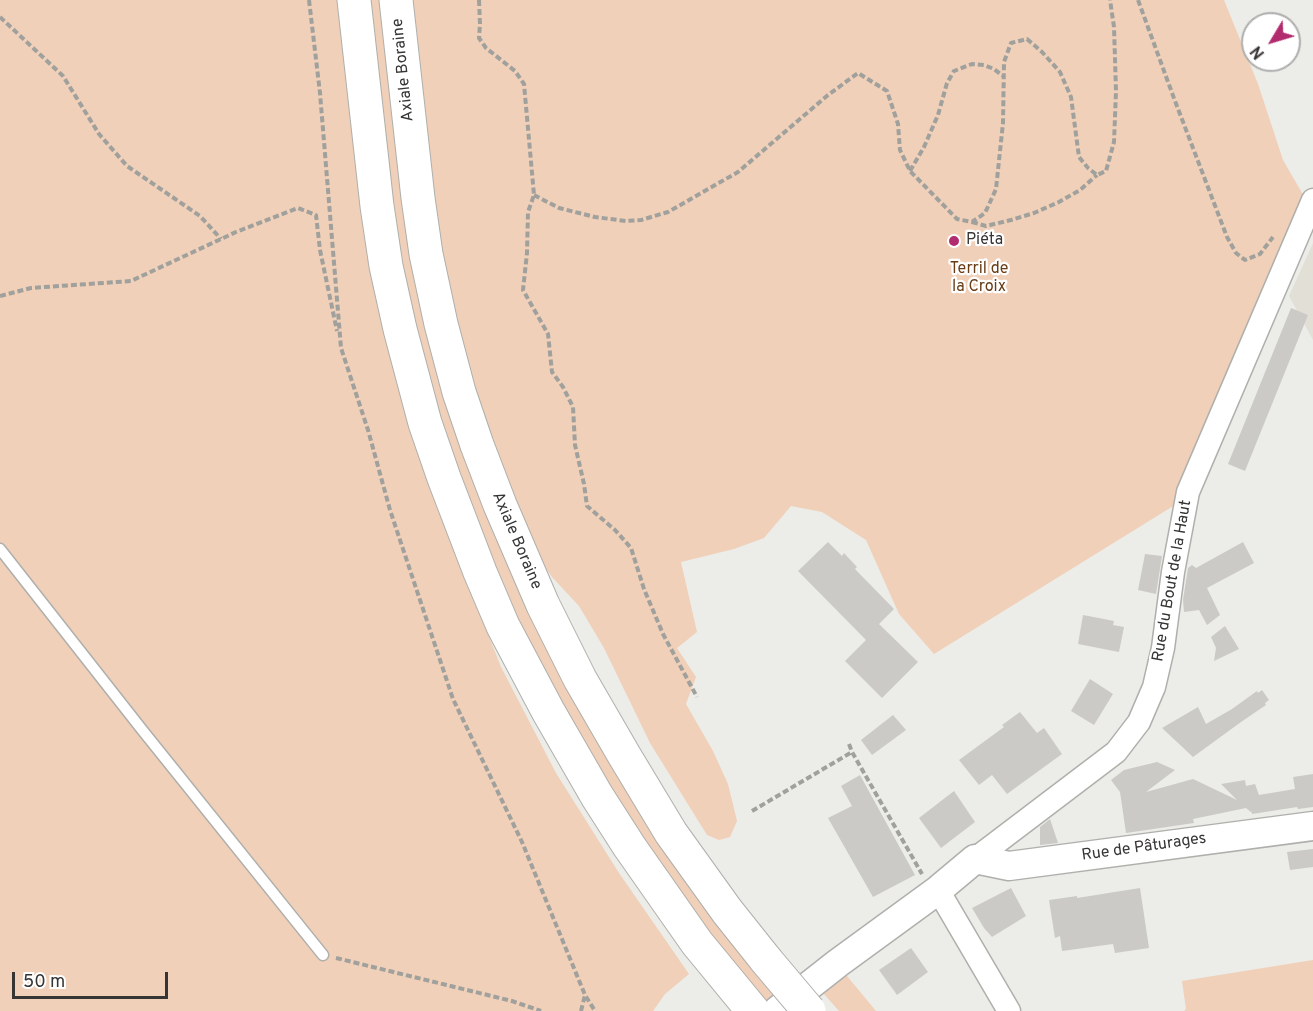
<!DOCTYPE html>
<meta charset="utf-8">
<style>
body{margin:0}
#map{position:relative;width:1313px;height:1011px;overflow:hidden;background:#ecece8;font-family:Overpass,sans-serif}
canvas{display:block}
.north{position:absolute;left:1241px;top:12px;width:60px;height:60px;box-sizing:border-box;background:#fff;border:2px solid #afaeae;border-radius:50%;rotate:232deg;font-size:16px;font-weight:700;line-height:24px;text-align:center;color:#363534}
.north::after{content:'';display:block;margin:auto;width:21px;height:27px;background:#b22b6e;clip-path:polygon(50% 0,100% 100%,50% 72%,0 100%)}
.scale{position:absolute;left:12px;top:972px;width:156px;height:27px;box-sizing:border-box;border:3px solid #363534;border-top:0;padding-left:8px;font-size:18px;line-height:21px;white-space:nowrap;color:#363534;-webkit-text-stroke:4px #fff;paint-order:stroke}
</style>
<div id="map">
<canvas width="1313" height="1011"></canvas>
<div class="north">N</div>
<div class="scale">50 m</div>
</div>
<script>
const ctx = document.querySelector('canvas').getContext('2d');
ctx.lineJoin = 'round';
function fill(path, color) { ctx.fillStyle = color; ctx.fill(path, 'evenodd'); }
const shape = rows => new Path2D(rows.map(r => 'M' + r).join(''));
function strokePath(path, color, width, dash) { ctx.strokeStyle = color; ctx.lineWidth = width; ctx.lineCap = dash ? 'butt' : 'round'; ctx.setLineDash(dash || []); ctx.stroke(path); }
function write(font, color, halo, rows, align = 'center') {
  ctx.font = font + ' Overpass,sans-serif'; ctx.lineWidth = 4.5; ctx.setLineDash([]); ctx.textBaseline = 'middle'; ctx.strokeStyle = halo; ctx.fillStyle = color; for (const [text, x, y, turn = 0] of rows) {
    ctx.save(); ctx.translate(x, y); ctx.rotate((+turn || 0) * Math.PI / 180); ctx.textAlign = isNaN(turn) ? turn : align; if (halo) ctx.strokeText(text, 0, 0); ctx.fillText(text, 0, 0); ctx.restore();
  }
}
fill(shape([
 [1313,243,1313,340,1289,296]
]), '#e2e0d6');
fill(shape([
 [0,0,337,0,345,58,358,188,376,293,400,395,431,488,501,667,556,773,619,873,689,974,665,994,653,1011,0,1011],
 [365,0,385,0,507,552,792,1011,768,1011,653,863,542,675,465,502,407,309],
 [409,0,1224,0,1258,84,1283,160,1313,212,1191,495,934,654,899,614,866,540,822,512,791,506,764,538,734,549,681,562,697,632,677,648,696,677,686,704,713,751,728,784,737,821,730,837,719,840,707,835,650,743,604,648,579,606,552,577,535,554,489,439,462,349,441,263],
 [1313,960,1313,1011,1184,1011,1186,1009,1182,981],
 [847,975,847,976,876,1011,839,1011,823,993]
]), '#f0d0b8');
fill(shape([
 [1291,308,1308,315,1245,471,1228,464],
 [828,542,842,556,844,553,857,567,855,569,894,609,879,624,918,662,882,698,845,661,866,640,798,571],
 [1243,542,1254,563,1207,588,1220,615,1207,625,1199,610,1184,612,1183,600,1188,568,1192,565,1196,568],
 [1145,554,1162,556,1156,594,1138,590],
 [1083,615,1114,621,1113,625,1124,627,1119,652,1078,644],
 [1225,626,1239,649,1214,661,1216,648,1211,637],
 [1090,679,1113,694,1094,725,1071,711],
 [1262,690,1269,700,1265,703,1266,705,1241,722,1193,757,1162,728,1198,707,1206,724,1232,709,1257,691,1258,693],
 [1020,712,1037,733,1044,728,1062,754,1007,794,992,775,979,785,959,760,1004,727,1002,725],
 [893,715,906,730,872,755,861,740],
 [1157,762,1175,770,1146,792,1193,779,1237,800,1221,784,1245,780,1246,786,1255,784,1259,795,1295,789,1293,777,1313,774,1313,807,1298,809,1297,807,1252,814,1251,806,1252,813,1246,808,1193,819,1194,823,1126,833,1120,792,1111,780,1124,770],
 [860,775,915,875,873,897,828,818,852,806,841,786],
 [954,791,975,822,941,848,919,818],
 [1050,819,1058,843,1040,845,1040,827],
 [1313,849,1313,867,1290,870,1287,852],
 [1011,888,1026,916,992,937,984,928,972,908],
 [1140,888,1149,948,1115,953,1113,944,1062,951,1060,936,1055,938,1049,900,1077,896,1077,898],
 [911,948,928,972,897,995,879,970]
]), '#cccac7');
const service = shape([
 [0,549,143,731,323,955]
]);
const minor = shape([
 [975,859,1116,752,1139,722,1154,687,1163,648,1173,572,1188,492,1313,200],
 [938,890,1009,1011]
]);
const tertiary = shape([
 [777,1011,838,963,938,890,975,859,1009,866,1313,826]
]);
const trunk = shape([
 [354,0,377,206,386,266,400,329,425,423,444,478,480,572,503,626,548,711,597,796,629,846,697,943,753,1011],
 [396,0,418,198,426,254,441,324,459,392,477,445,500,505,543,605,580,679,624,755,671,833,727,911,766,960]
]);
strokePath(service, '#afafac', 13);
strokePath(minor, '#afafac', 25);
strokePath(tertiary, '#afafac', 31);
strokePath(trunk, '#afafac', 35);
strokePath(shape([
 [309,0,320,93,341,348,368,430,390,510,453,699,522,842,585,995,595,1011],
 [479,0,480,24,479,38,486,48,515,71,524,84,534,195,528,212,527,253,523,290,548,334,552,372,563,387,573,407,575,445,584,484,587,506,615,530,631,548,644,589,663,634,697,697],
 [1138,0,1175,101,1227,237,1236,253,1245,260,1260,254,1273,237],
 [0,17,63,76,99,134,127,166,200,216,221,239],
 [910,171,924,147,938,115,947,83,954,71,972,64,984,65,994,69,1003,76],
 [534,195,559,208,595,217,626,221,641,220,668,212,738,172,828,95,858,73,887,91,898,124,900,150,910,171,957,219,972,222,985,213,996,189,1003,123,1004,62,1011,43,1027,39,1042,52,1060,72,1071,97,1079,157,1088,168,1097,175,1106,171,1114,142,1116,91,1114,27,1110,0],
 [972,222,986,226,1011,220,1034,213,1059,202,1080,190,1097,175],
 [0,296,31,288,131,281,236,232,298,208,316,215,320,250,337,331],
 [849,744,852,752,922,874],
 [752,811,852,752],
 [336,958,512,1001,541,1011],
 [581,1011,585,995]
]), '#a0a09d', 4, [6, 3]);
strokePath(service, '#fff', 10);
strokePath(minor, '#fff', 22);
strokePath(tertiary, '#fff', 28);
strokePath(trunk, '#fff', 33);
const trunkBridge = shape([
 [766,960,809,1011]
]);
strokePath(trunkBridge, '#afafac', 35, []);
strokePath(trunkBridge, '#fff', 33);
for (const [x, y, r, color] of [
 [954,241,6,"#b22b6e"]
]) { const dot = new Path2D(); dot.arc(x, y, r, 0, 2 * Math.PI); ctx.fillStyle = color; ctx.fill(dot); strokePath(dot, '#fff', 2); }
write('16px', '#363534', '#fff', [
 ["Axiale Boraine",404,70,-96],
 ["Axiale Boraine",516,541,67],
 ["Rue du Bout de la Haut",1173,581,-80],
 ["Rue de Pâturages",1144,848,-8]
]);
write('16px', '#363534', '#fff', [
 ["Piéta",966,241]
], 'left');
write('16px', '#683c15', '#fff', [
 ["Terril de",979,270],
 ["la Croix",979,288]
]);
</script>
